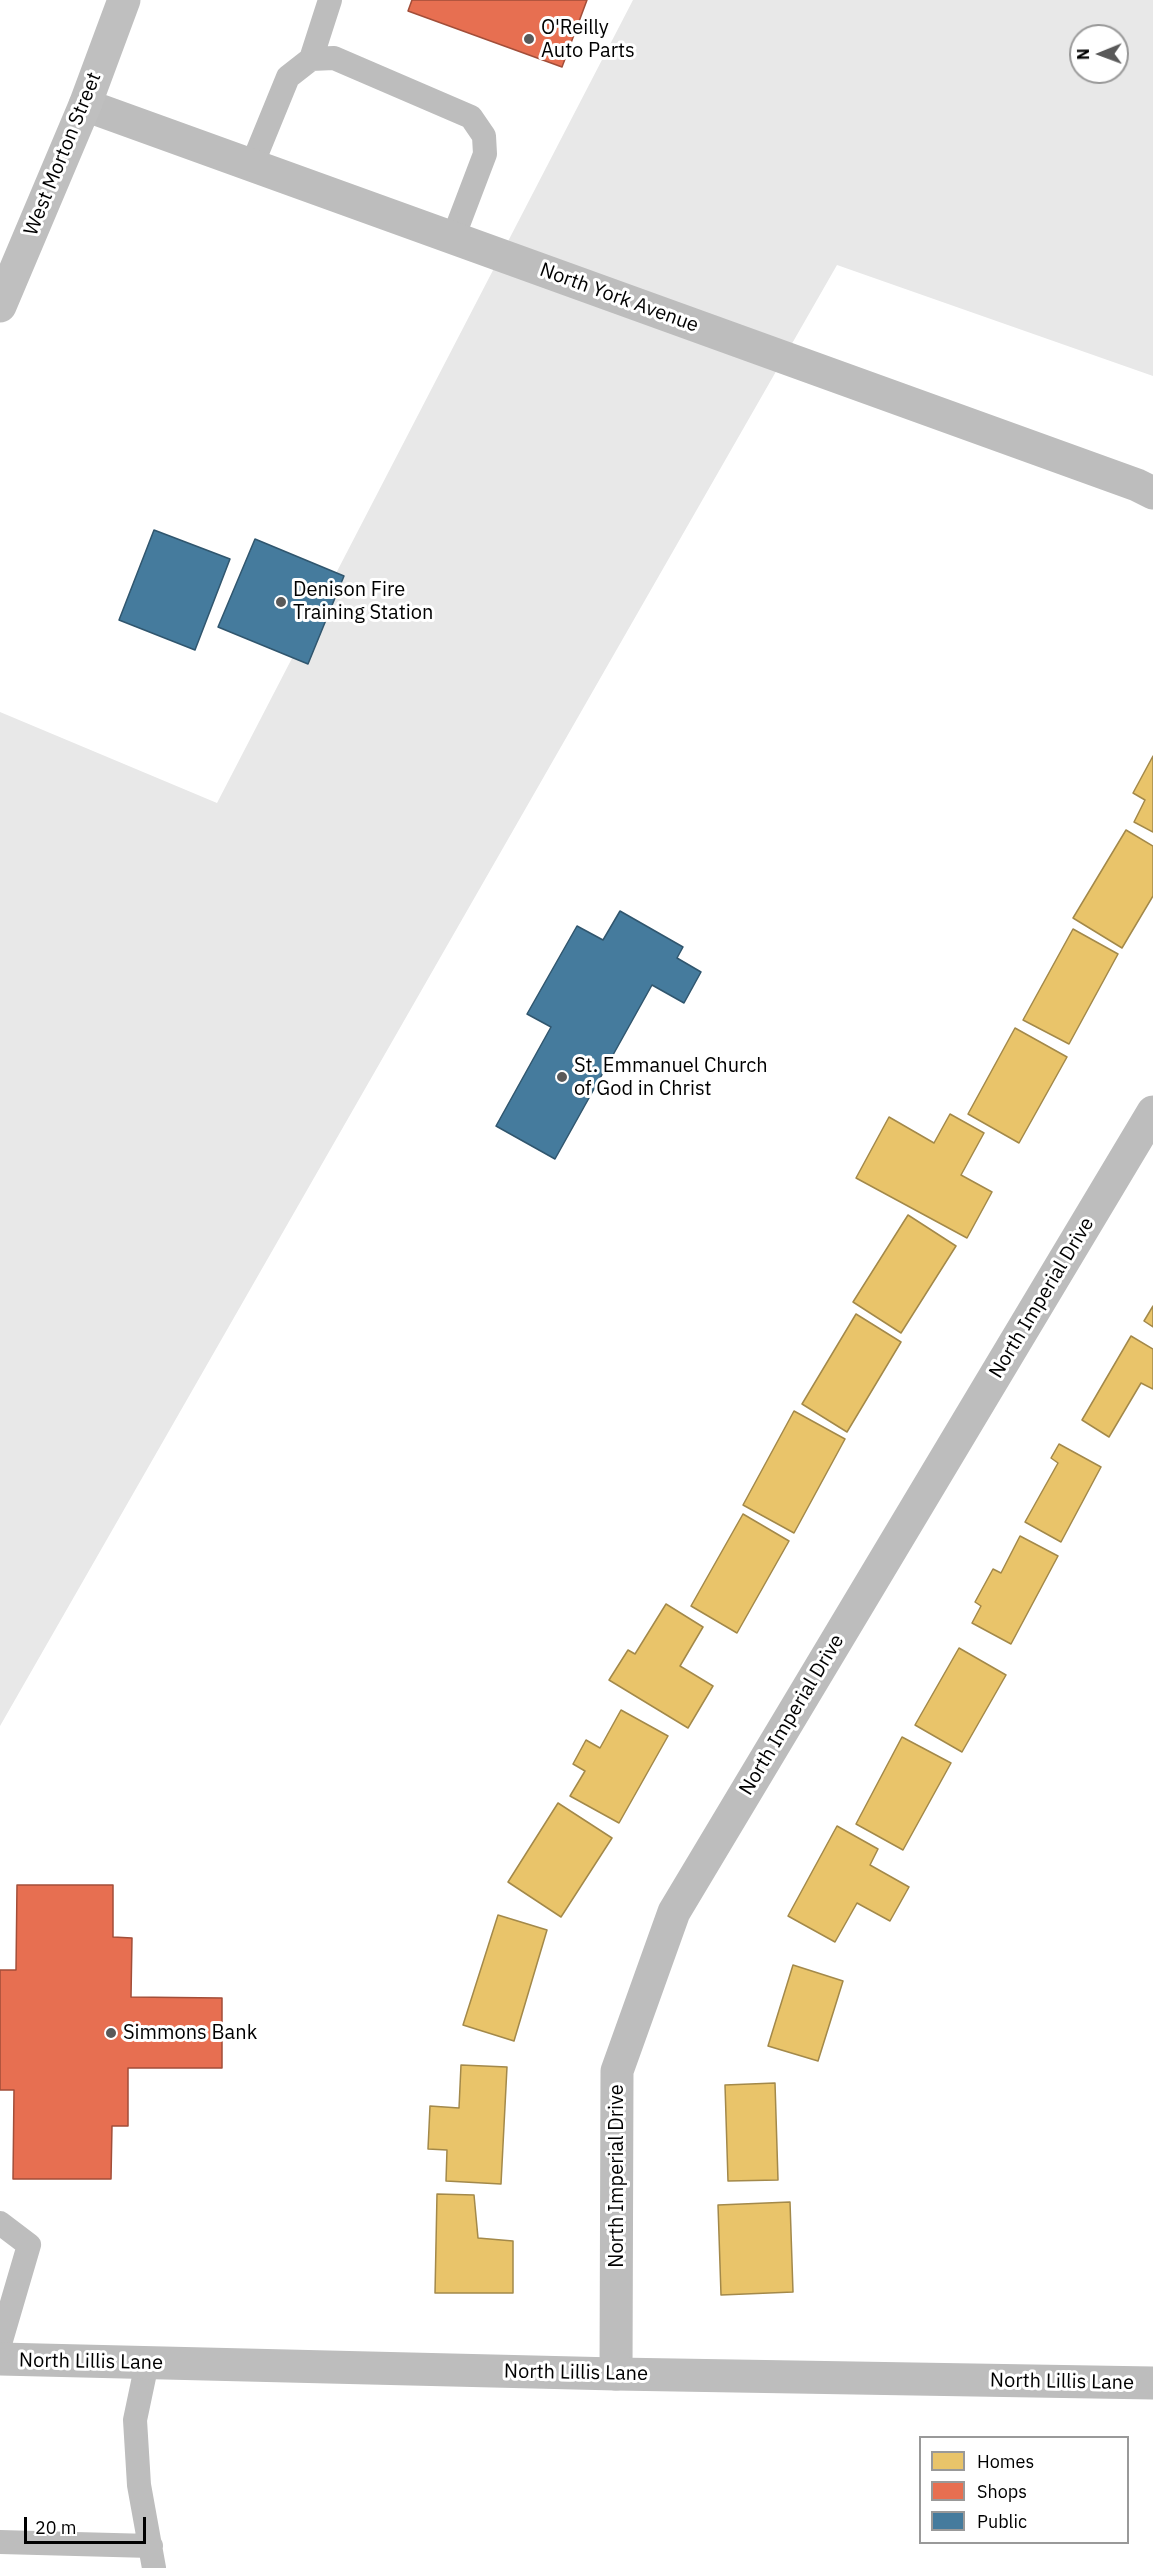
<!DOCTYPE html>
<style>
body{margin:0}
#map{position:relative;width:1153px;height:2568px;overflow:hidden;background:#fff;font-family:"IBM Plex Sans",sans-serif}
canvas{display:block}
.legend{position:absolute;left:919px;top:2436px;width:210px;height:108px;box-sizing:border-box;background:#fff;border:2px solid #999;margin:0;padding:8px 10px;list-style:none;font-size:18px;color:#000}
.legend li{display:flex;align-items:center;gap:12px;height:30px}
.legend b{width:30px;border:2px solid #999}
.north{position:absolute;left:1069px;top:24px;width:60px;height:60px;box-sizing:border-box;background:#fff;border:2px solid #999;border-radius:50%;rotate:269deg;font-size:16px;font-weight:700;line-height:24px;text-align:center;color:#000}
.north::after{content:'';display:block;margin:auto;width:21px;height:27px;background:#595959;clip-path:polygon(50% 0,100% 100%,50% 72%,0 100%)}
.scale{position:absolute;left:24px;top:2517px;width:122px;height:27px;box-sizing:border-box;border:3px solid #000;border-top:0;padding-left:8px;font-size:18px;line-height:21px;white-space:nowrap;color:#000;-webkit-text-stroke:4px #fff;paint-order:stroke}
</style>
<div id="map">
<canvas width="1153" height="2568"></canvas>
<ul class="legend">
<li><b style="height:16px;background:#e9c46a"></b>Homes</li>
<li><b style="height:16px;background:#e76f51"></b>Shops</li>
<li><b style="height:16px;background:#457b9d"></b>Public</li>
</ul>
<div class="north">N</div>
<div class="scale">20 m</div>
</div>
<script>
const ctx = document.querySelector('canvas').getContext('2d');
ctx.lineJoin = 'round';
function fill(path, color) { ctx.fillStyle = color; ctx.fill(path, 'evenodd'); }
const shape = rows => new Path2D(rows.map(r => 'M' + r).join(''));
function strokePath(path, color, width, dash) { ctx.strokeStyle = color; ctx.lineWidth = width; ctx.lineCap = dash ? 'butt' : 'round'; ctx.setLineDash(dash || []); ctx.stroke(path); }
function write(font, color, halo, rows, align = 'center') {
  ctx.font = font + ' "IBM Plex Sans",sans-serif'; ctx.lineWidth = 6; ctx.setLineDash([]); ctx.textBaseline = 'middle'; ctx.strokeStyle = halo; ctx.fillStyle = color; for (const [text, x, y, turn = 0] of rows) {
    ctx.save(); ctx.translate(x, y); ctx.rotate((+turn || 0) * Math.PI / 180); ctx.textAlign = isNaN(turn) ? turn : align; if (halo) ctx.strokeText(text, 0, 0); ctx.fillText(text, 0, 0); ctx.restore();
  }
}
fill(shape([
 [633,0,1153,0,1153,376,837,265,0,1726,0,712,217,803],
 [1081,36,1117,36,1117,72,1081,72]
]), '#e8e8e8');
const homes = shape([
 [1153,756,1153,832,1134,822,1145,800,1133,793,1153,756],
 [1126,830,1153,846,1153,896,1122,948,1073,918,1126,830],
 [1073,929,1118,954,1069,1044,1023,1020,1073,929],
 [1015,1028,1067,1057,1019,1143,968,1114,1015,1028],
 [950,1114,984,1133,961,1175,992,1192,967,1238,856,1178,889,1117,934,1143,950,1114],
 [908,1215,956,1246,901,1333,853,1302,908,1215],
 [1153,1306,1153,1327,1144,1321,1153,1306],
 [856,1314,901,1342,847,1432,802,1404,856,1314],
 [1131,1336,1153,1349,1153,1389,1141,1383,1109,1437,1082,1420,1131,1336],
 [794,1411,845,1439,794,1533,743,1505,794,1411],
 [1059,1444,1101,1467,1061,1542,1025,1522,1058,1463,1051,1458,1059,1444],
 [743,1514,789,1541,737,1633,691,1606,743,1514],
 [1020,1536,1058,1556,1011,1644,972,1623,981,1606,975,1602,993,1569,1001,1573,1020,1536],
 [666,1604,703,1627,680,1666,713,1686,688,1728,609,1680,628,1650,635,1654,666,1604],
 [959,1648,1006,1675,962,1752,915,1725,959,1648],
 [621,1710,668,1736,619,1823,570,1796,585,1771,573,1764,586,1740,600,1748,621,1710],
 [902,1737,951,1763,903,1850,856,1824,902,1737],
 [558,1803,612,1838,561,1917,508,1882,558,1803],
 [837,1826,878,1849,870,1865,909,1887,890,1921,857,1903,835,1942,788,1916,837,1826],
 [498,1915,547,1930,514,2041,463,2025,498,1915],
 [793,1965,843,1981,818,2061,768,2046,793,1965],
 [461,2065,507,2067,501,2184,446,2181,447,2150,428,2149,430,2106,459,2108,461,2065],
 [775,2083,778,2180,728,2181,725,2085,775,2083],
 [437,2194,474,2195,478,2238,513,2241,513,2293,435,2293,437,2194],
 [790,2202,793,2292,721,2295,718,2205,790,2202]
]);
fill(homes, '#e9c46a');
strokePath(homes, '#a3894a', 1.5);
const shops = shape([
 [412,0,587,0,562,67,408,11,412,0],
 [17,1885,113,1885,113,1937,132,1938,131,1997,222,1998,222,2068,128,2068,128,2126,112,2126,111,2179,13,2179,14,2090,0,2090,0,1970,16,1970,17,1885]
]);
fill(shops, '#e76f51');
strokePath(shops, '#a24e39', 1.5);
const public = shape([
 [154,530,230,559,195,650,119,620,154,530],
 [255,539,344,576,308,664,218,627,255,539],
 [620,911,683,947,677,958,701,972,684,1003,652,985,555,1159,496,1126,551,1027,527,1014,577,926,603,940,620,911]
]);
fill(public, '#457b9d');
strokePath(public, '#30566e', 1.5);
strokePath(shape([
 [311,59,330,0],
 [252,165,288,77,311,59,334,58,471,117,484,136,485,154,453,238],
 [0,2223,29,2245,0,2344],
 [147,2363,135,2420,139,2485,154,2568],
 [0,2542,151,2546]
]), '#bdbdbd', 24);
strokePath(shape([
 [85,105,1137,485,1153,493],
 [616,2374,617,2071,674,1912,1153,1112]
]), '#bdbdbd', 33);
strokePath(shape([
 [0,2359,616,2374,1153,2383]
]), '#bdbdbd', 33);
strokePath(shape([
 [0,306,85,105,124,0]
]), '#bfbfbf', 33);
for (const [x, y, r, color] of [
 [529,39,6,"#595959"],
 [281,602,6,"#595959"],
 [562,1077,6,"#595959"],
 [111,2033,6,"#595959"]
]) { const dot = new Path2D(); dot.arc(x, y, r, 0, 2 * Math.PI); ctx.fillStyle = color; ctx.fill(dot); strokePath(dot, '#fff', 2); }
write('20px', '#000', '#fff', [
 ["O'Reilly",541,28],
 ["Auto Parts",541,51],
 ["Denison Fire",293,590],
 ["Training Station",293,613],
 ["St. Emmanuel Church",574,1066],
 ["of God in Christ",574,1089],
 ["Simmons Bank",123,2033]
], 'left');
write('20px', '#000', '#fff', [
 ["West Morton Street",63,154,-68],
 ["North York Avenue",619,298,20],
 ["North Imperial Drive",1042,1298,-59],
 ["North Imperial Drive",792,1715,-59],
 ["North Imperial Drive",617,2176,-90],
 ["North Lillis Lane",91,2362,1],
 ["North Lillis Lane",576,2373,1],
 ["North Lillis Lane",1062,2382,1]
]);
</script>
